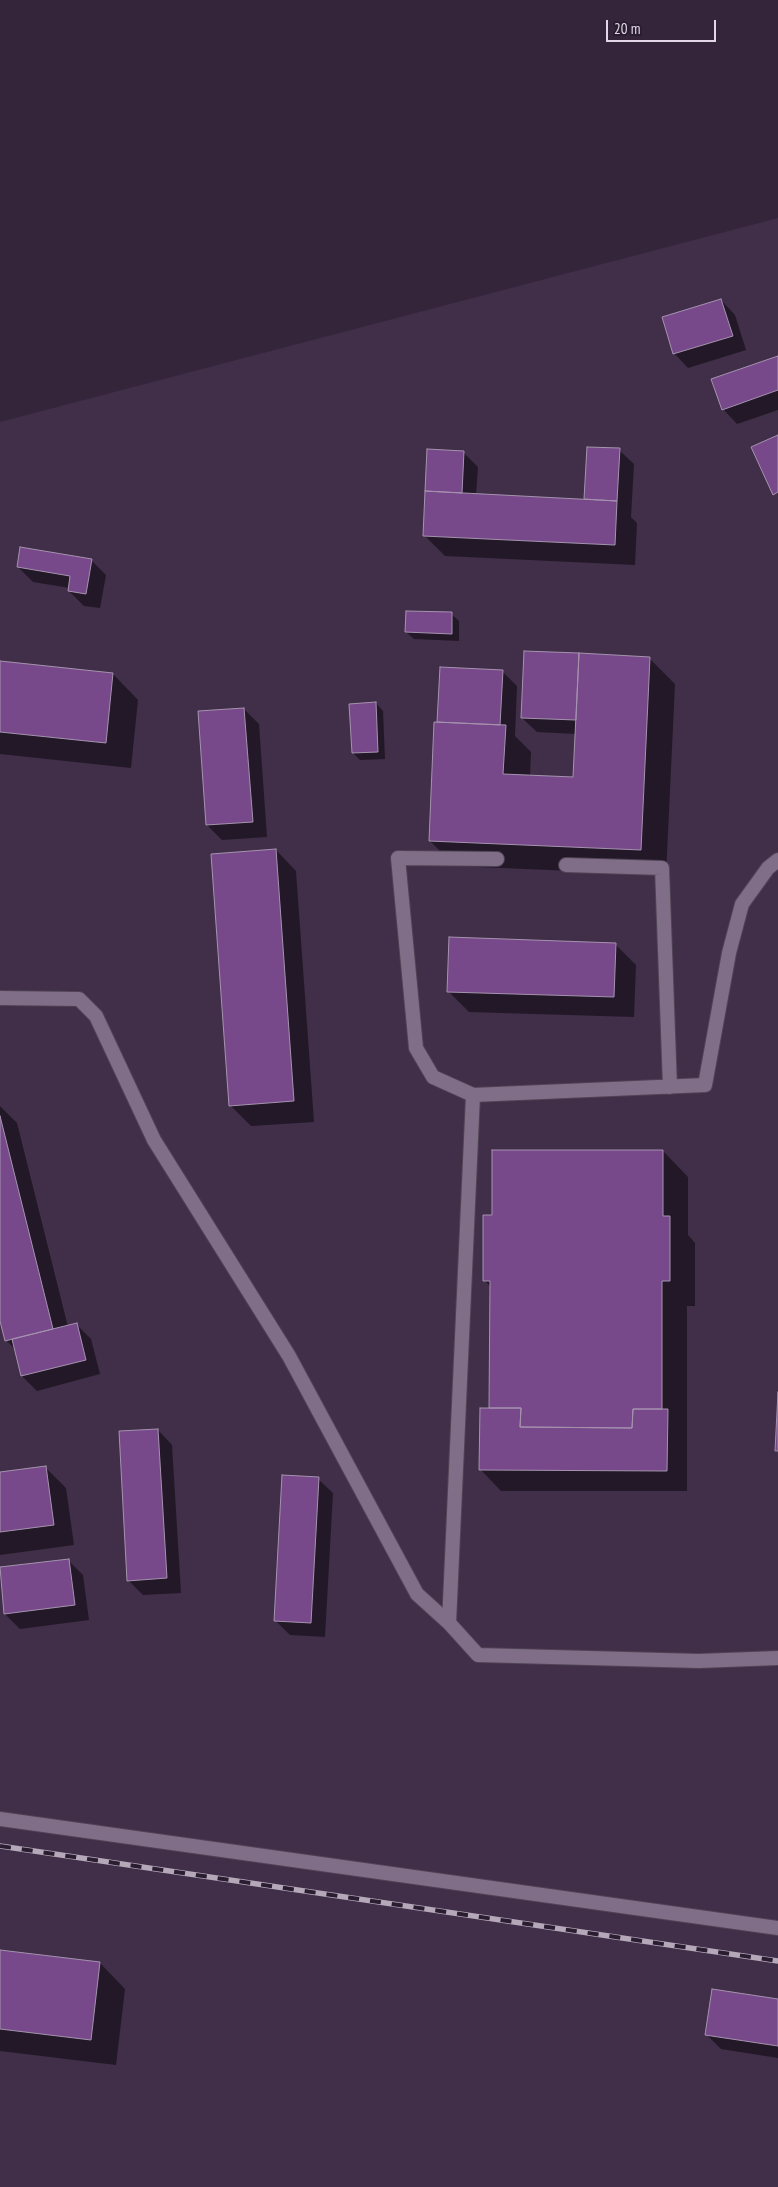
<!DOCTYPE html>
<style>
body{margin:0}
#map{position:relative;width:778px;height:2187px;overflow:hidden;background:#35253b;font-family:"PT Sans Narrow",sans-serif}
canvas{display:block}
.scale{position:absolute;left:606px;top:20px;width:110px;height:22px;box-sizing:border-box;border:2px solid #e2d8e7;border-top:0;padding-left:6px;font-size:15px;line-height:18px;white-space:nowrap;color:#e2d8e7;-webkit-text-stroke:4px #2a1c31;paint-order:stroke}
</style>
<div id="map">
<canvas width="778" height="2187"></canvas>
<div class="scale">20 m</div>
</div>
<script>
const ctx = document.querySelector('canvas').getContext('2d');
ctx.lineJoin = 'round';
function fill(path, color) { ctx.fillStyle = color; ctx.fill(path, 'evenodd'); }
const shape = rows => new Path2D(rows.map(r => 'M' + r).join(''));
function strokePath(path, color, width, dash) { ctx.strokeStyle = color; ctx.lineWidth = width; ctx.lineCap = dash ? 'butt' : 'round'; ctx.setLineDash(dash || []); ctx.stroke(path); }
fill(shape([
 [778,218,778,2187,0,2187,0,422]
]), '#412e49');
fill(shape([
 [721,300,735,315,746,350,688,368,674,353],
 [778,357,778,410,737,424,723,409],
 [588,448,619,450,634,464,631,517,637,523,635,565,445,556,424,535,463,452,478,467,476,495,585,500],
 [91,560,106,575,100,608,84,606,69,591,70,588,33,582,18,567],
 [451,614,459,621,459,641,414,639,406,632],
 [649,658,675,684,666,875,455,866,430,841,441,724,438,722,502,671,517,686,515,736,531,752,530,776,574,778,576,734,537,732,522,718],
 [0,663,113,674,138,700,131,768,0,754],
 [376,703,383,711,385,759,360,760,353,753],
 [244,709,259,724,267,837,222,840,207,825],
 [276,850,296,871,314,1122,251,1126,230,1105],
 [615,944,636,965,634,1017,469,1012,448,991],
 [0,1106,17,1123,68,1327,76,1324,91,1339,100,1374,37,1391,22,1376,16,1350,6,1340,0,1315],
 [663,1151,688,1177,688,1235,695,1243,695,1306,687,1306,687,1491,501,1491,481,1470,492,1410,491,1287,484,1280,493,1216],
 [158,1430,172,1445,181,1593,143,1595,128,1580],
 [46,1468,66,1488,74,1545,0,1555,0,1473],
 [318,1479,333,1493,325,1637,290,1635,275,1620],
 [68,1560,83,1575,89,1620,20,1629,5,1614,0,1568],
 [0,1952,100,1963,125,1989,116,2065,0,2051],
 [778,2000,778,2058,721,2049,706,2034]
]), '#0007');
const building = shape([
 [721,299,733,336,673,354,662,317,721,299],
 [778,356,778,390,722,410,711,379,778,356],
 [778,435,778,492,773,495,751,447,778,435],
 [587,447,620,448,617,501,584,499,587,447],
 [427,449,464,451,462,493,425,491,427,449],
 [425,491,617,501,615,545,423,536,425,491],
 [20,547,92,559,86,594,68,591,70,576,17,567,20,547],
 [406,611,452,612,452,634,405,632,406,611],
 [524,651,579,653,576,720,521,718,524,651],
 [579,653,650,657,641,850,429,841,434,722,506,725,503,774,573,777,579,653],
 [0,661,113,673,106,743,0,732,0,661],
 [440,667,503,670,500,725,437,722,440,667],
 [376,702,378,752,352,753,349,704,376,702],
 [244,708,253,822,206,825,198,711,244,708],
 [276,849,294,1101,229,1106,211,854,276,849],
 [449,937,616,943,614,997,447,992,449,937],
 [0,1116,53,1329,5,1341,0,1321,0,1116],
 [492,1150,663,1150,663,1216,670,1216,670,1281,662,1281,662,1409,633,1409,632,1428,520,1427,521,1408,489,1408,490,1281,483,1281,483,1215,492,1215,492,1150],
 [77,1323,86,1360,21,1376,12,1339,77,1323],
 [778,1392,778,1451,775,1451,778,1392],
 [480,1408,521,1408,520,1427,632,1428,633,1409,668,1409,667,1471,479,1470,480,1408],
 [158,1429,167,1578,127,1581,119,1431,158,1429],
 [46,1466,54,1525,0,1532,0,1472,46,1466],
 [282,1475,319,1477,311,1623,274,1621,282,1475],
 [69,1559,75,1605,4,1614,0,1567,69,1559],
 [0,1950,100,1962,91,2040,0,2029,0,1950],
 [712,1989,778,1999,778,2046,705,2035,712,1989]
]);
fill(building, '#77498a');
strokePath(building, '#a593ae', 1);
const minor = shape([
 [566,865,662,868,670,1087],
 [0,998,79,999,96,1016,154,1140,289,1356,417,1594,449,1623,478,1655,699,1661,778,1658],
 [473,1095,433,1077,416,1048,398,858,497,859],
 [449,1623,473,1095,705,1085,729,953,742,904,768,868,778,860],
 [0,1819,778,1928]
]);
strokePath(minor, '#4f4355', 16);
strokePath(minor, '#806e88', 14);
const rail = shape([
 [0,1846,778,1961]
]);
strokePath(rail, '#b4a8b9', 5.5);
strokePath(rail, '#2a1c31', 4, [11]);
</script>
